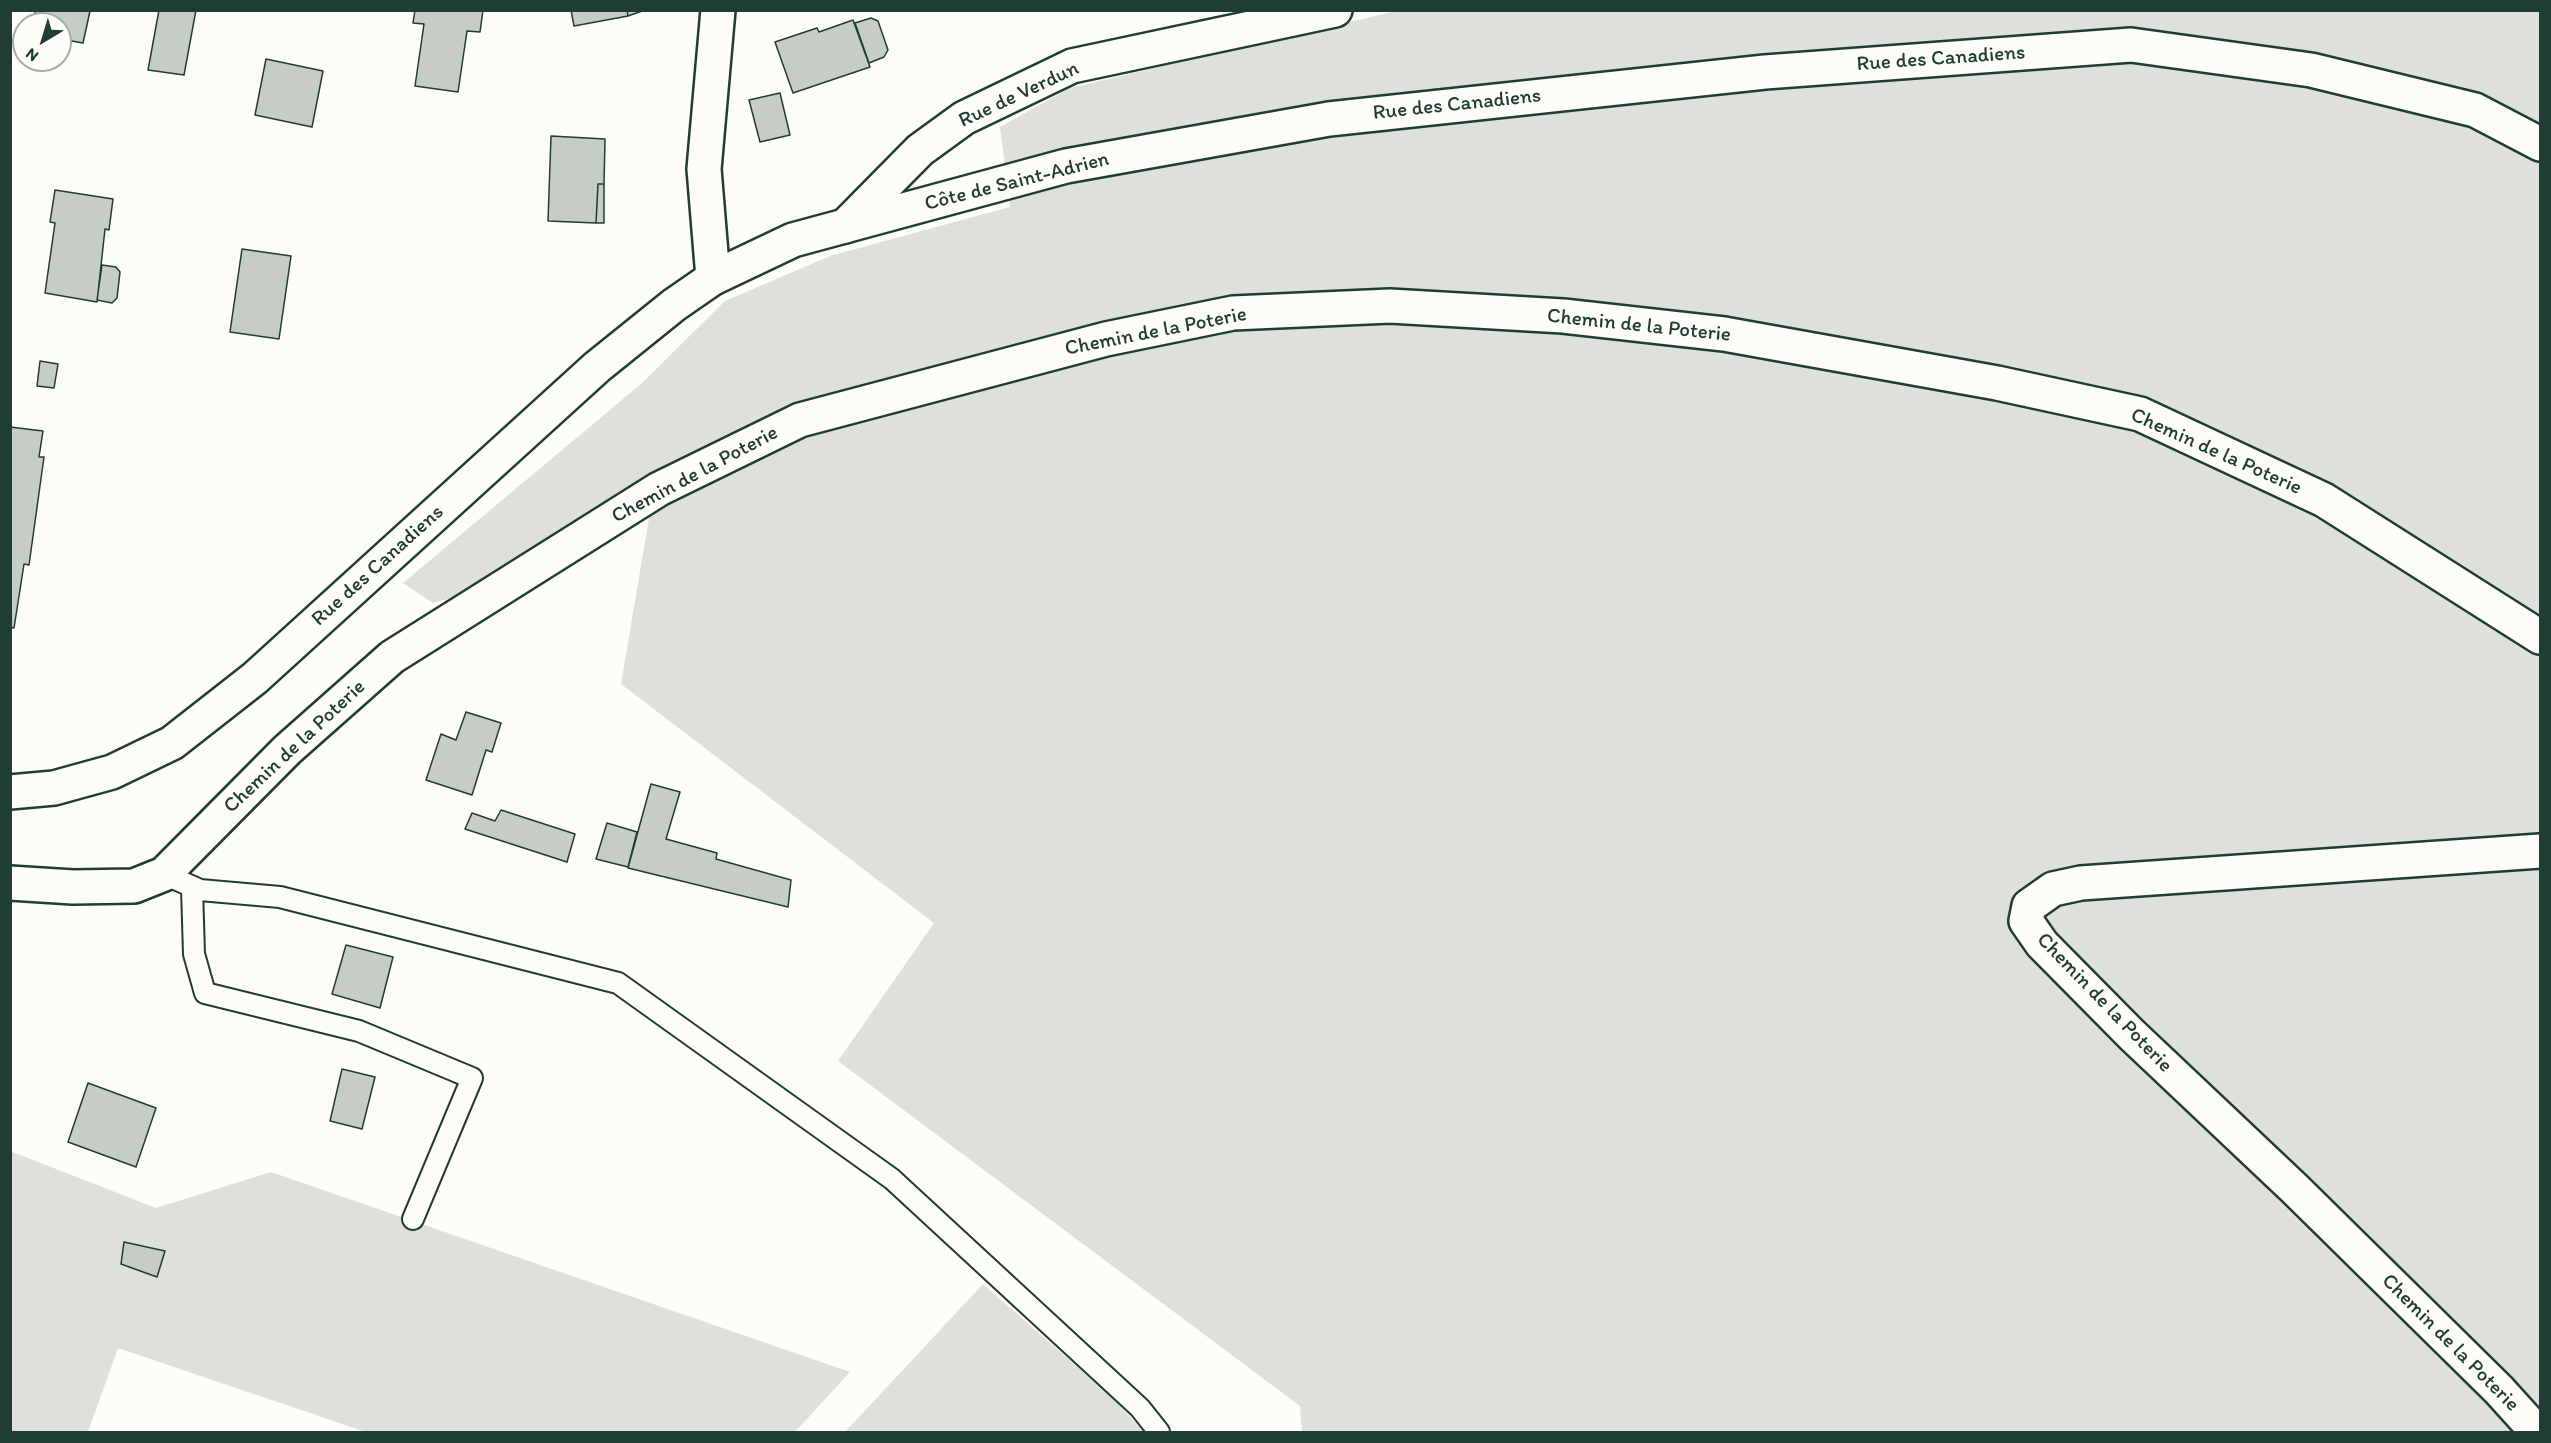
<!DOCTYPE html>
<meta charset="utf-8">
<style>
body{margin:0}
#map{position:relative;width:2551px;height:1443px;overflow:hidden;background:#fdfcf7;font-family:Itim,sans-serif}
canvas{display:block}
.frame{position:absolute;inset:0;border:12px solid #1f3d34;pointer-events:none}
.north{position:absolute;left:12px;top:12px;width:60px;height:60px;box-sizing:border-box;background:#fdfcf7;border:2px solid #a4b0a9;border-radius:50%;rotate:218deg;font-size:16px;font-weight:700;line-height:24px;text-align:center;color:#1f3d34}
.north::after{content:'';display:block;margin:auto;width:21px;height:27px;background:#1f3d34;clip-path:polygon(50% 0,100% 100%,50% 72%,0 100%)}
</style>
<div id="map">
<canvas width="2551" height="1443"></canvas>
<div class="frame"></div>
<div class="north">N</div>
</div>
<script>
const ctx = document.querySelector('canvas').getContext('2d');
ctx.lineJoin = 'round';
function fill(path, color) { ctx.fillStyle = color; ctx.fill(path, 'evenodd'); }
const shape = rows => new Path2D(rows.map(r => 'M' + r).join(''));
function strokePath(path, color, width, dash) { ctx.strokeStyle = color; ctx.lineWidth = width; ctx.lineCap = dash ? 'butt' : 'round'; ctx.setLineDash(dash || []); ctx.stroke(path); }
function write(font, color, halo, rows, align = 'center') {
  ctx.font = font + ' Itim,sans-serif'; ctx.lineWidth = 6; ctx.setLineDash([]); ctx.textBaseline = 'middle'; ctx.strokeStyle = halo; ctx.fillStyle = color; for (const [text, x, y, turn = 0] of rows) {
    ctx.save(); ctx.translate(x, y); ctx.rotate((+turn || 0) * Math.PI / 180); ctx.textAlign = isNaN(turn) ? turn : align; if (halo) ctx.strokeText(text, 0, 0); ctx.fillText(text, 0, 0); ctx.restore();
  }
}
fill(shape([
 [1401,10,2540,11,2540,1432,1302,1432,1300,1406,838,1061,934,923,621,684,657,471,467,593,433,603,403,583,641,384,725,301,830,256,1010,207,1000,127,1070,88],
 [10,1151,156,1208,271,1172,850,1372,795,1432,366,1432,118,1348,88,1432,11,1432],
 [983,1284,1114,1399,1144,1432,845,1432]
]), '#dde0db');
const building = shape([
 [35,10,90,11,83,43,60,39,60,24,35,24,35,10],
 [159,10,196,10,184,75,148,70,159,10],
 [415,10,483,10,480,32,467,31,458,92,415,86,424,24,413,23,415,10],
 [571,10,627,10,628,16,574,26,571,10],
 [627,10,645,10,628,16,627,10],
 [871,18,878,21,888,50,884,57,869,63,855,23,871,18],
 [853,20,870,67,793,93,775,42,817,28,819,32,853,20],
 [266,59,323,71,312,127,255,115,266,59],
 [780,93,790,135,760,142,749,100,780,93],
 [551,136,605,139,604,184,598,184,596,223,548,221,551,136],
 [598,184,604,184,604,223,596,223,598,184],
 [55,190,113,199,109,230,105,229,97,302,45,293,55,223,50,222,55,190],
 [242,249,291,256,279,339,230,332,242,249],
 [102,265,116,267,120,272,117,298,112,303,97,300,102,265],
 [40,361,58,364,54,388,37,386,40,361],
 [10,427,43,431,39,457,44,457,29,565,24,564,14,628,10,627,10,427],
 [466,712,501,723,492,752,486,750,472,795,426,780,441,734,456,740,466,712],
 [651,784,680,792,666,839,717,853,716,859,791,880,788,907,628,868,651,784],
 [501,810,575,834,567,862,465,829,472,813,495,821,501,810],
 [607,823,637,832,628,867,596,859,607,823],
 [346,945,393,957,380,1008,332,994,346,945],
 [342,1069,375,1077,362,1129,330,1121,342,1069],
 [88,1083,156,1108,136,1167,68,1142,88,1083],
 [124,1242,165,1251,157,1277,121,1264,124,1242]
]);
fill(building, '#c6cdc7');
strokePath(building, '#1f3d34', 1.5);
const lane = shape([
 [164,874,200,890,280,897,618,983,892,1179,1140,1408,1159,1432],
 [192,888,194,954,205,993,359,1031,472,1078,413,1219]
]);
const street = shape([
 [845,226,920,150,964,118,1072,66,1335,10],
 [713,278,704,169,718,10],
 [10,883,73,887,134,886,164,874,287,750,392,657,659,489,800,420,1106,339,1233,313,1390,306,1563,316,1724,334,1997,383,2140,414,2324,500,2540,637],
 [2537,1432,2499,1390,2295,1189,2132,1035,2042,944,2026,921,2029,906,2053,889,2081,883,2540,851]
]);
const secondary = shape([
 [10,792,54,788,112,772,172,743,255,678,597,367,674,305,713,278,793,240,1066,166,1329,119,1765,72,2131,45,2311,70,2475,110,2540,144]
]);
strokePath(lane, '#1f3d34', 24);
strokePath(street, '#1f3d34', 38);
strokePath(secondary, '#1f3d34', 38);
strokePath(lane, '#fdfcf7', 20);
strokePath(street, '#fdfcf7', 33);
strokePath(secondary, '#fdfcf7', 33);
write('21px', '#1f3d34', '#fdfcf7', [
 ["Rue des Canadiens",1941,59,-4],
 ["Rue de Verdun",1019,95,-25],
 ["Rue des Canadiens",1457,105,-6],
 ["Côte de Saint-Adrien",1017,182,-14],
 ["Chemin de la Poterie",1639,326,6],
 ["Chemin de la Poterie",1156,332,-11],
 ["Chemin de la Poterie",2216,452,24],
 ["Chemin de la Poterie",695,475,-28],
 ["Rue des Canadiens",378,566,-42],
 ["Chemin de la Poterie",295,747,-43],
 ["Chemin de la Poterie",2104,1003,46],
 ["Chemin de la Poterie",2450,1343,45]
]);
</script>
